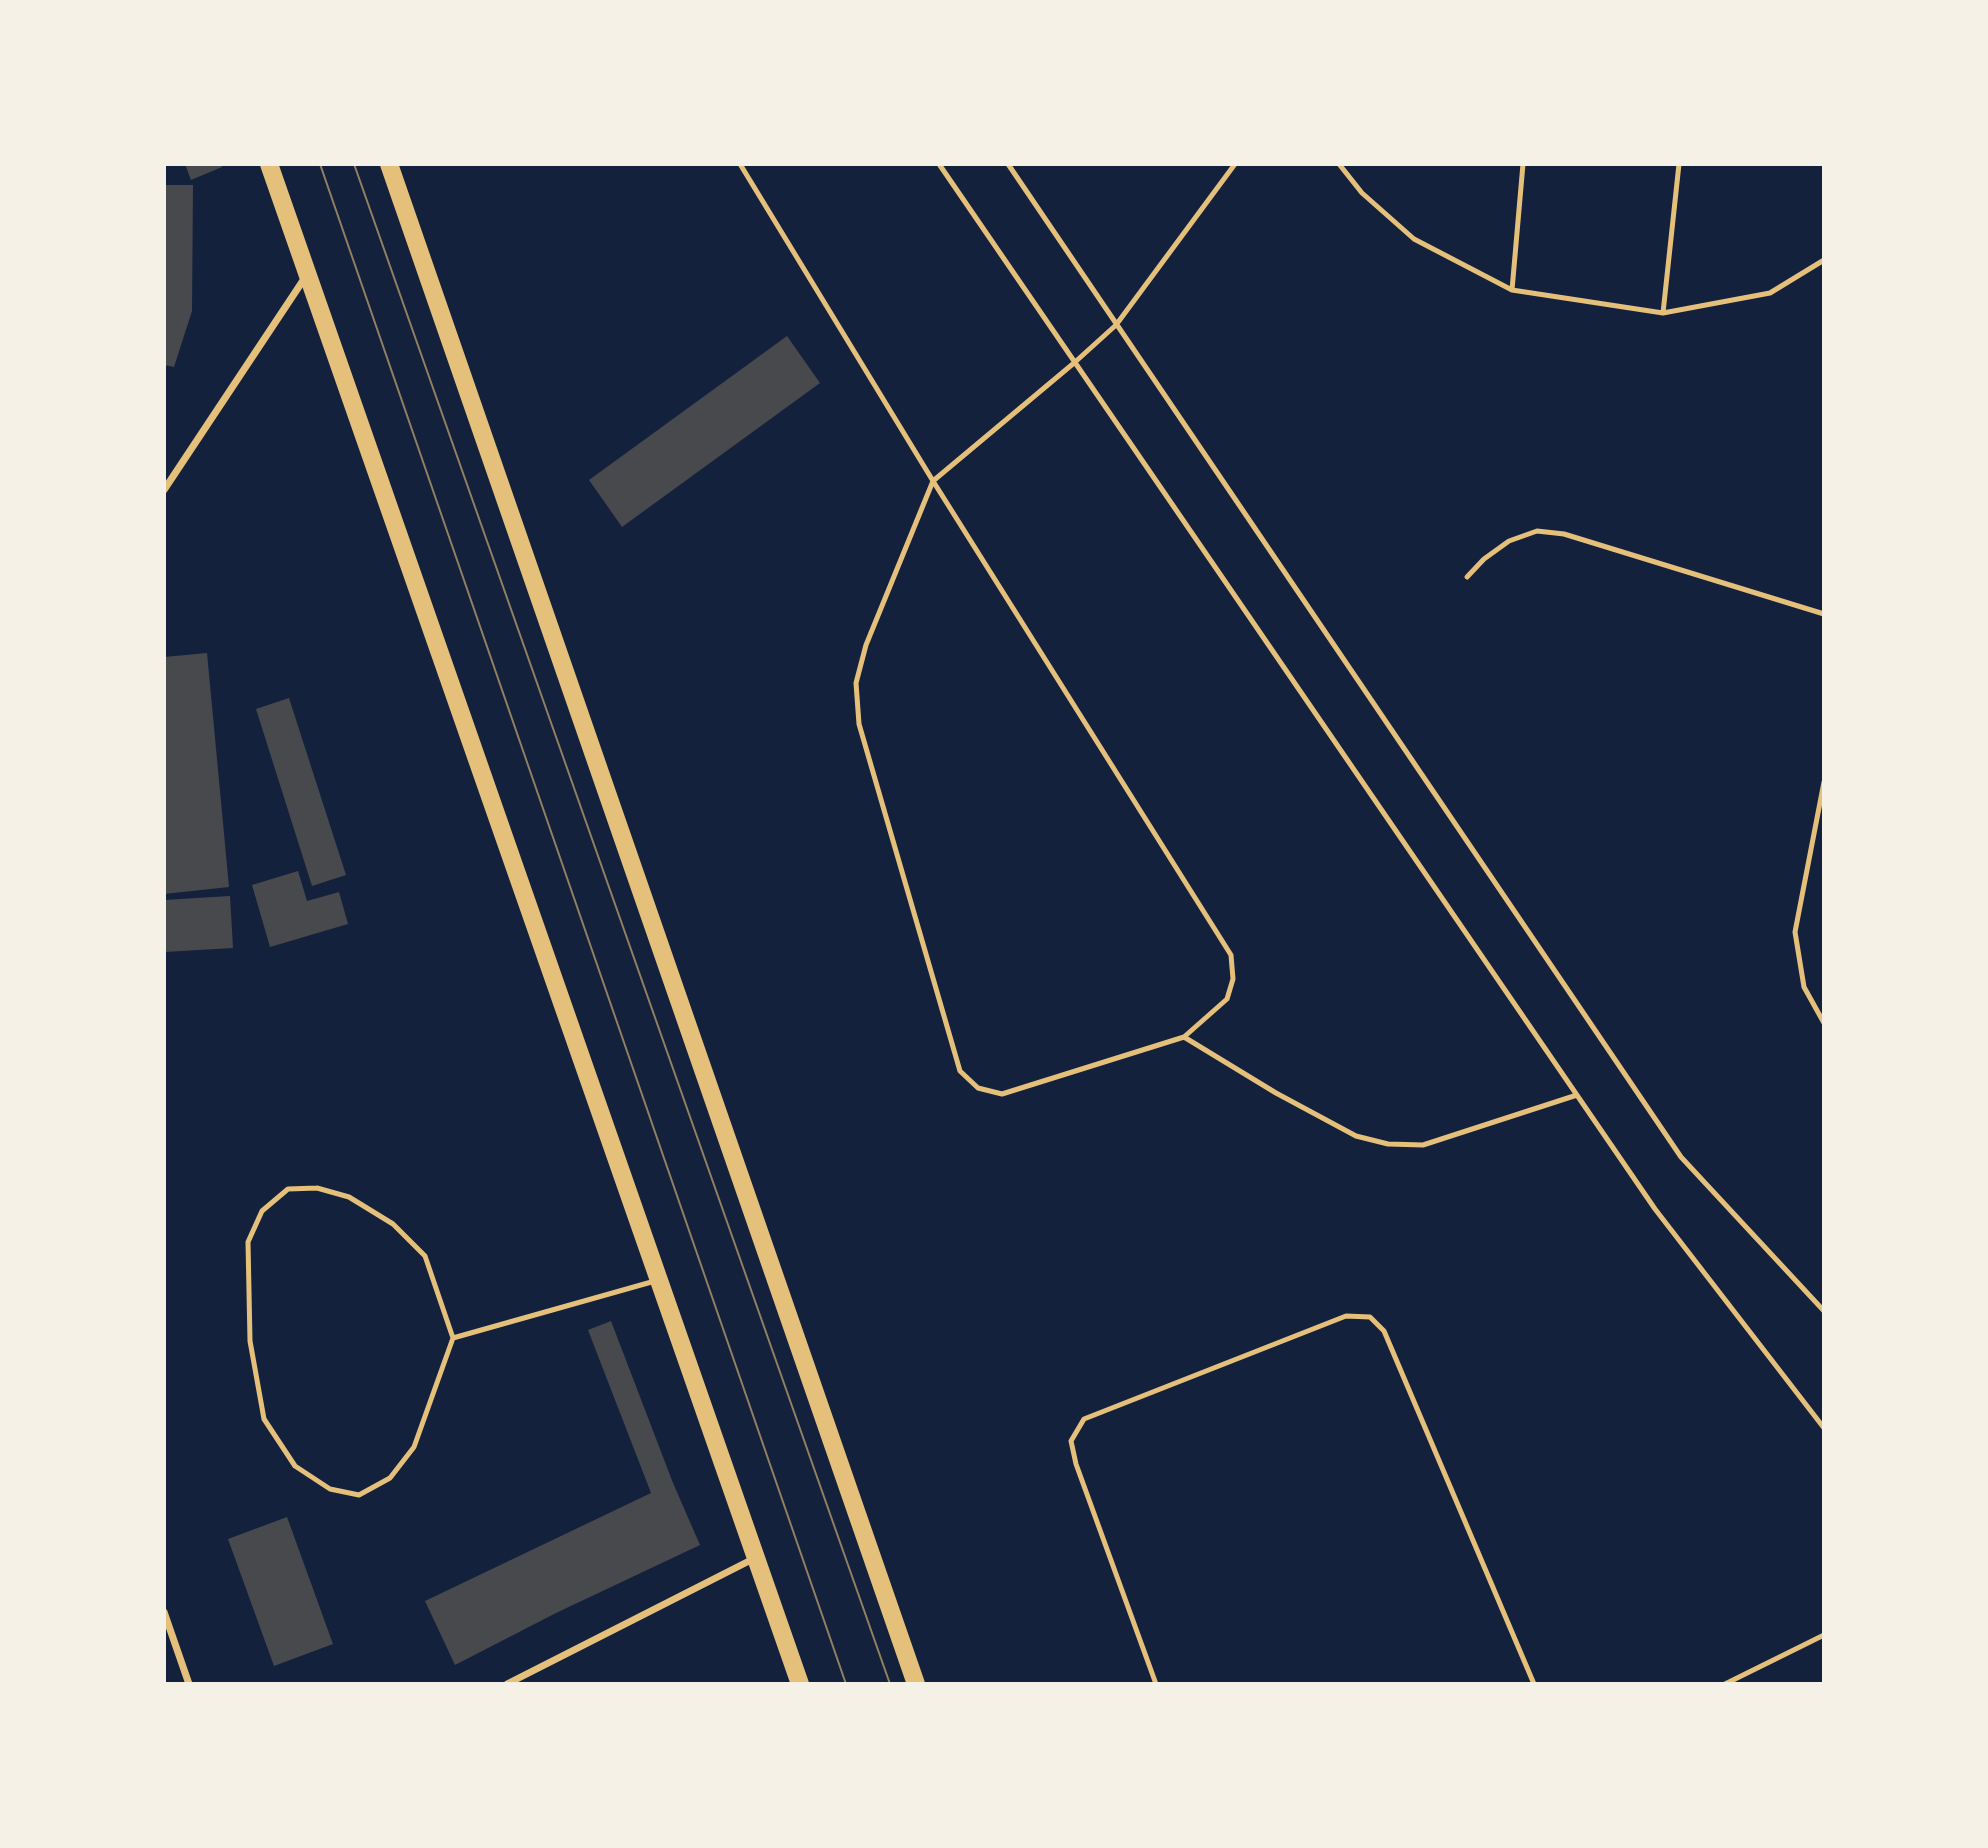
<!DOCTYPE html>
<style>
body{margin:0}
#map{position:relative;width:1988px;height:1848px;overflow:hidden;background:#14213d;font-family:Signika,sans-serif}
canvas{display:block}
.frame{position:absolute;inset:0;border:166px solid #f6f1e7;pointer-events:none}
</style>
<div id="map">
<canvas width="1988" height="1848"></canvas>
<div class="frame"></div>
</div>
<script>
const ctx = document.querySelector('canvas').getContext('2d');
ctx.lineJoin = 'round';
function fill(path, color) { ctx.fillStyle = color; ctx.fill(path, 'evenodd'); }
const shape = rows => new Path2D(rows.map(r => 'M' + r).join(''));
function strokePath(path, color, width, dash) { ctx.strokeStyle = color; ctx.lineWidth = width; ctx.lineCap = dash ? 'butt' : 'round'; ctx.setLineDash(dash || []); ctx.stroke(path); }
fill(shape([
 [185,164,221,164,222,167,191,180],
 [164,185,193,185,192,311,174,367,164,365],
 [787,336,820,383,622,527,589,480],
 [207,653,229,887,164,894,164,657],
 [289,698,346,875,312,886,256,709],
 [298,871,307,901,339,892,348,924,270,947,252,885],
 [230,896,233,948,164,952,164,900],
 [611,1321,673,1483,700,1545,556,1613,455,1665,425,1601,651,1493,588,1330],
 [287,1517,333,1644,274,1666,228,1539]
]), '#48494c');
strokePath(shape([
 [740,164,933,481,1231,955,1233,979,1227,999,1184,1037,1002,1094,978,1088,960,1071,859,724,856,683,866,645,933,481,1074,363,1116,325,1235,164],
 [939,164,1655,1209,1824,1428],
 [1008,164,1681,1157,1824,1311],
 [1339,164,1362,193,1414,239,1512,290,1663,313,1770,293,1824,260],
 [1512,290,1523,164],
 [1663,313,1679,164],
 [1467,577,1484,559,1509,541,1537,531,1564,534,1824,614],
 [1824,782,1795,932,1804,987,1824,1023],
 [1184,1037,1276,1093,1356,1136,1388,1144,1423,1145,1577,1095],
 [317,1188,349,1197,393,1224,425,1256,453,1338,414,1447,390,1478,359,1495,330,1489,295,1466,264,1419,250,1341,248,1242,262,1211,288,1189,317,1188],
 [453,1338,655,1281],
 [1156,1684,1076,1464,1071,1441,1084,1419,1346,1316,1370,1317,1384,1331,1534,1684],
 [1725,1684,1824,1635]
]), '#e5c07b', 5);
strokePath(shape([
 [164,490,306,276],
 [164,1612,189,1684],
 [507,1684,757,1557]
]), '#e5c07b', 7);
strokePath(shape([
 [269,164,800,1684],
 [389,164,916,1684]
]), '#e5c07b', 18);
strokePath(shape([
 [320,164,846,1684],
 [354,164,890,1684]
]), '#918062', 2);
</script>
